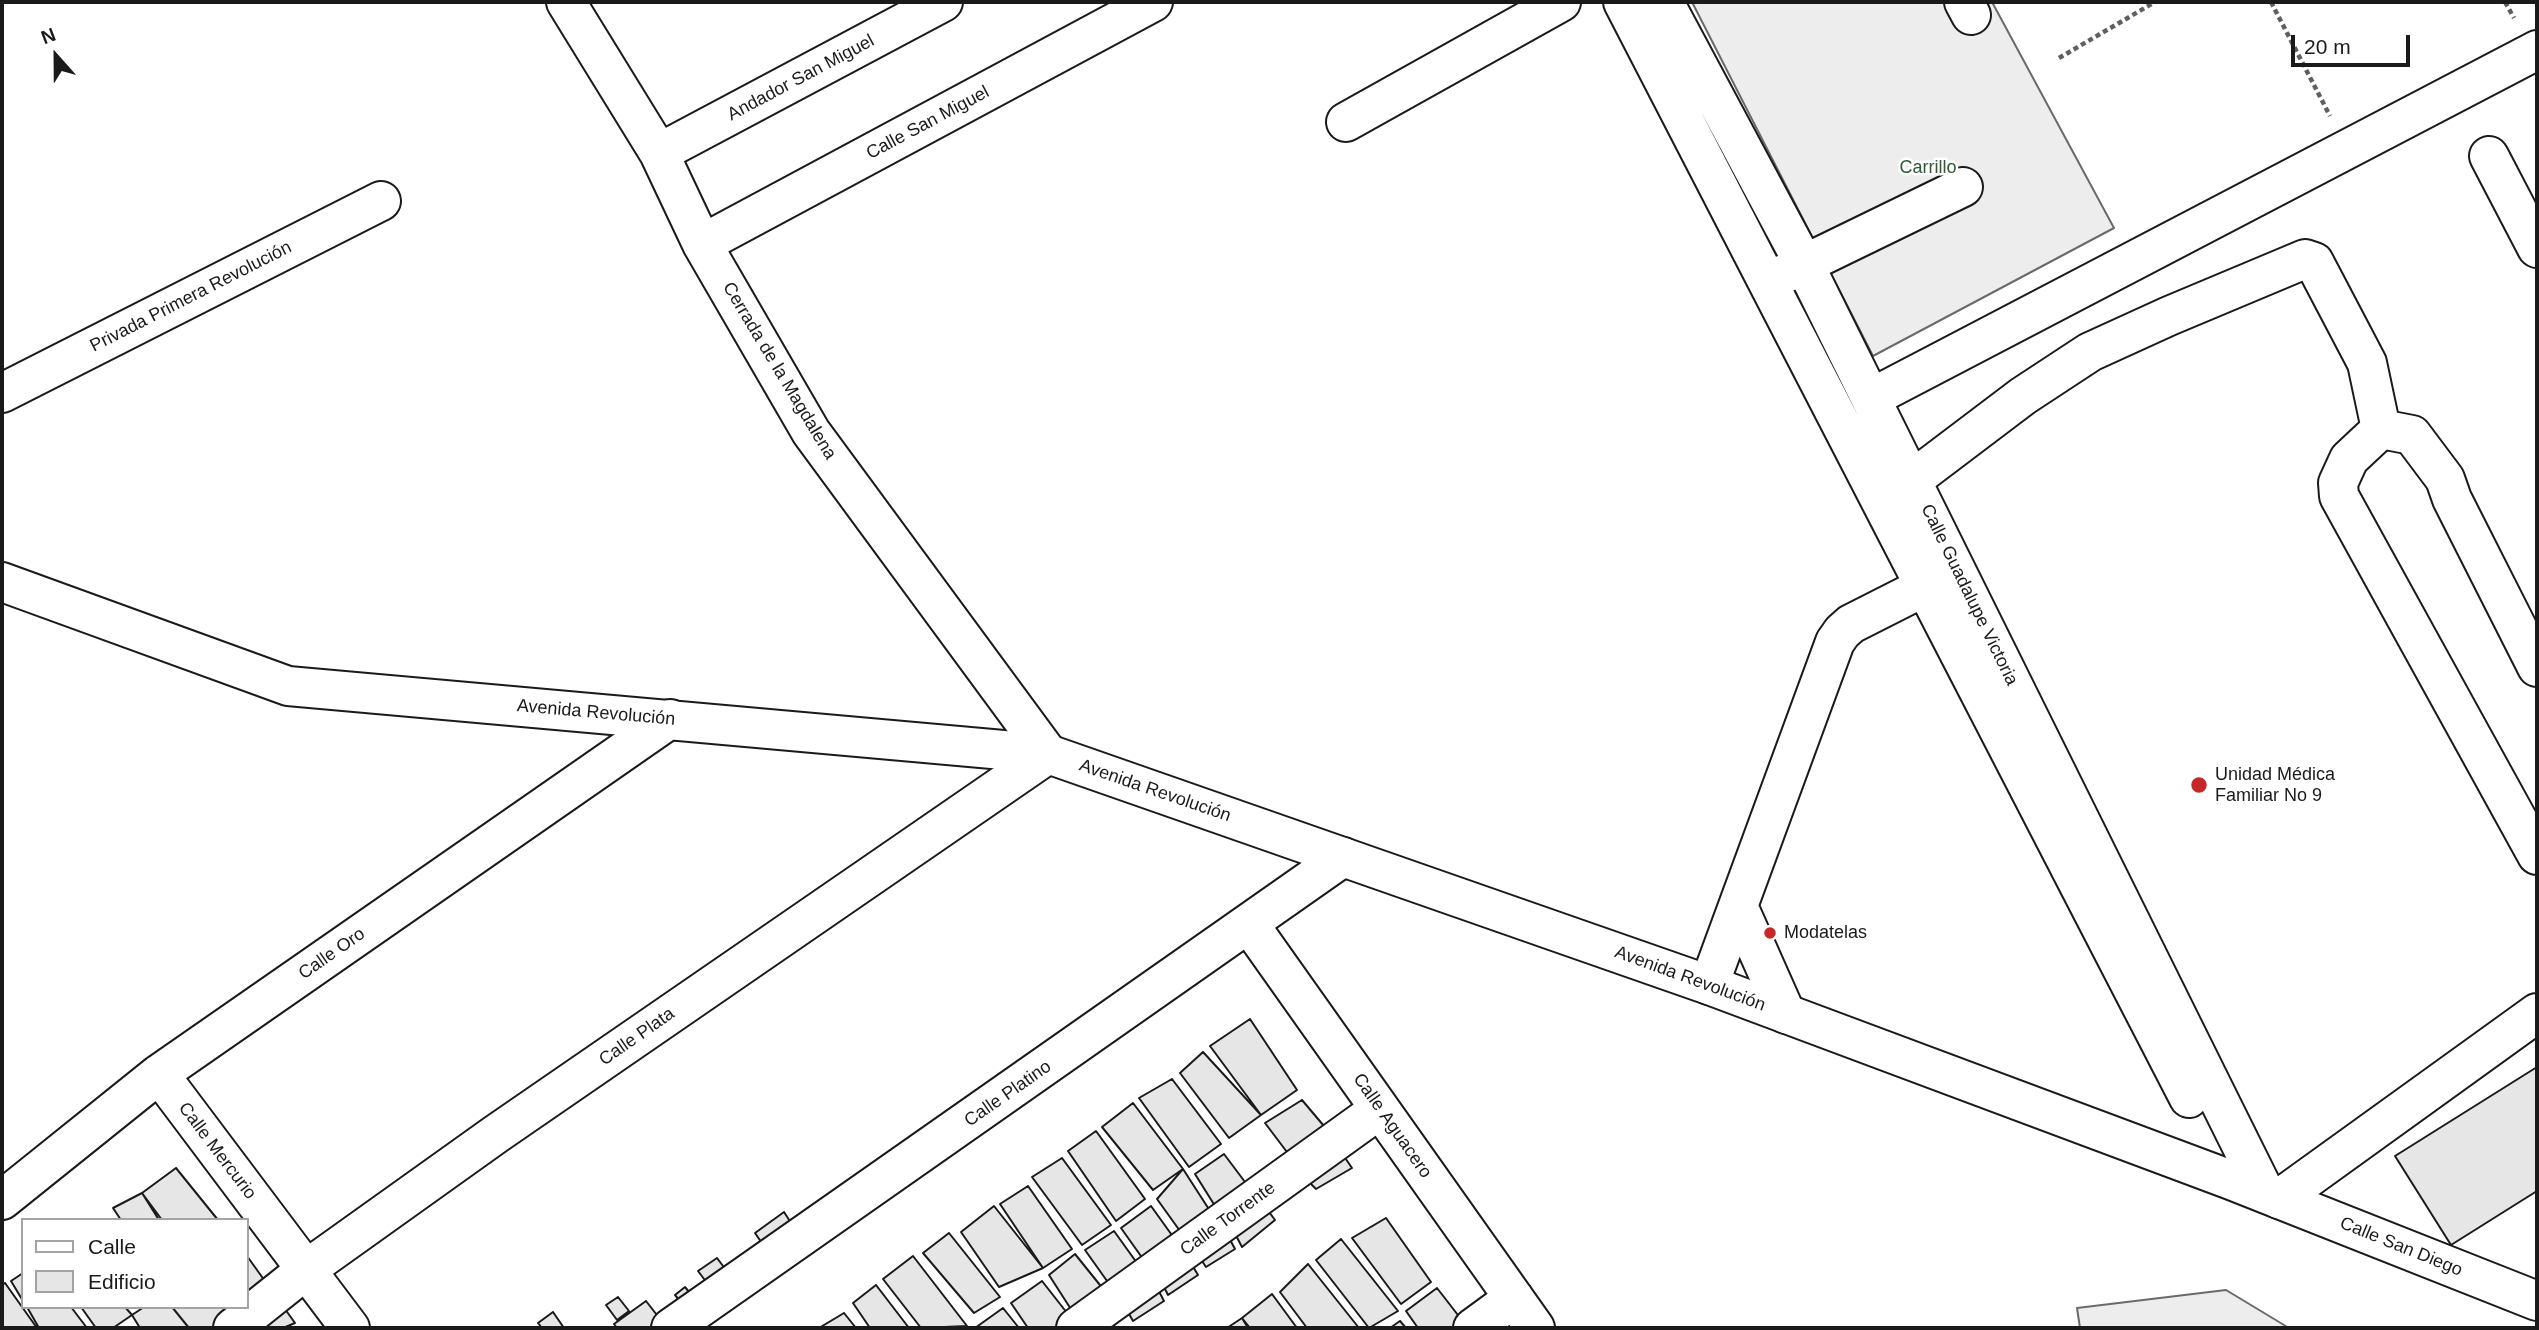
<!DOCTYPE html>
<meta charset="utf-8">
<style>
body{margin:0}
#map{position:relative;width:2539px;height:1330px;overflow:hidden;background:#fff;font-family:Arial,sans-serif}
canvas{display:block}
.frame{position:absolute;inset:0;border:4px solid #1a1a1a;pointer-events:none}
.legend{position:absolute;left:21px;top:1218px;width:228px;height:91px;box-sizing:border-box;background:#fff;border:2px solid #a3a3a3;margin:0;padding:9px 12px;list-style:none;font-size:21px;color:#1a1a1a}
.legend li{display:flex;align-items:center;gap:14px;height:35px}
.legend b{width:35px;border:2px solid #a3a3a3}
.north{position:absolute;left:21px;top:21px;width:70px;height:70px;-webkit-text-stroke:5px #fff;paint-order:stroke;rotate:339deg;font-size:19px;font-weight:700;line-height:28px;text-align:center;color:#1a1a1a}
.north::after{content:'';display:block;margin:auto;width:24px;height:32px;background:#1a1a1a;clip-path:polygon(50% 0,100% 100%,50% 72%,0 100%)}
.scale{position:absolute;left:2291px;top:35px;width:119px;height:32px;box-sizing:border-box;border:4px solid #1a1a1a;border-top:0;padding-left:9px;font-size:21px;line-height:24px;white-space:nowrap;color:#1a1a1a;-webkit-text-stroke:5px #fff;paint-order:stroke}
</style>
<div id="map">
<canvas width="2539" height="1330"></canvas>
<div class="frame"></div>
<ul class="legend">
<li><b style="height:9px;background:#fff"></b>Calle</li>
<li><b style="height:19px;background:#e6e6e6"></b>Edificio</li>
</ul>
<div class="north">N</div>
<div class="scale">20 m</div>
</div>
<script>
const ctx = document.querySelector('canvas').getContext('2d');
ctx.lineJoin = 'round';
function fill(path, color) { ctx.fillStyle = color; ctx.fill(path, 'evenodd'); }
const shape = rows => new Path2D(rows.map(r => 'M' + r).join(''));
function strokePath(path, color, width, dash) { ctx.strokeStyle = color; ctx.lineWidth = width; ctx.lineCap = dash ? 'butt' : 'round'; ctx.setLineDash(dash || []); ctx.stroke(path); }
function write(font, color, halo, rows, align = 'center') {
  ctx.font = font + ' Arial,sans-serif'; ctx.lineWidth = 5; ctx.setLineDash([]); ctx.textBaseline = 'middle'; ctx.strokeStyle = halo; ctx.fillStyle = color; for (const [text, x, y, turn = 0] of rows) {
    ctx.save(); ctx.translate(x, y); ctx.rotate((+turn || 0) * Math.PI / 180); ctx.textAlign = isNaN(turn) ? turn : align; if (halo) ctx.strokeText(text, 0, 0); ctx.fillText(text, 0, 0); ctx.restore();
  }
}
const built = shape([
 [1692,2,1992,2,2114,228,1873,356,1692,2],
 [2226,1290,2289,1328,2080,1328,2077,1308,2226,1290]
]);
fill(built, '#ededed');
strokePath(built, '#6a6a6a', 2);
const building = shape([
 [1250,1019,1297,1090,1261,1115,1210,1046,1250,1019],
 [1203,1052,1261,1115,1229,1138,1180,1073,1203,1052],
 [2537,1067,2537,1191,2451,1245,2395,1156,2537,1067],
 [1172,1079,1221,1144,1189,1167,1139,1098,1172,1079],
 [1302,1100,1329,1132,1293,1160,1265,1123,1302,1100],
 [1133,1103,1183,1169,1153,1190,1102,1127,1133,1103],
 [1096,1131,1145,1199,1116,1221,1068,1151,1096,1131],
 [1339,1149,1352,1168,1316,1189,1304,1177,1339,1149],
 [1224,1154,1257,1198,1220,1214,1195,1174,1224,1154],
 [1062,1158,1111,1225,1082,1245,1032,1177,1062,1158],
 [176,1168,218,1220,162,1220,142,1193,176,1168],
 [1183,1169,1212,1214,1185,1238,1157,1199,1183,1169],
 [1028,1186,1072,1249,1043,1268,1000,1204,1028,1186],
 [142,1193,159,1220,121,1220,113,1208,142,1193],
 [1264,1205,1275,1220,1242,1247,1231,1226,1264,1205],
 [994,1206,1043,1268,999,1287,961,1232,994,1206],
 [1151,1206,1179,1245,1148,1266,1121,1228,1151,1206],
 [784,1212,797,1232,781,1271,755,1233,784,1212],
 [1386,1218,1431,1282,1401,1304,1352,1238,1386,1218],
 [1114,1231,1142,1270,1112,1288,1085,1250,1114,1231],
 [949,1233,1000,1297,974,1313,923,1253,949,1233],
 [1227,1234,1235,1249,1206,1267,1196,1252,1227,1234],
 [1341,1239,1398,1311,1369,1328,1316,1260,1341,1239],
 [1075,1254,1108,1295,1076,1317,1049,1275,1075,1254],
 [247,1256,295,1323,283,1328,252,1328,247,1307,247,1256],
 [913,1256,967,1326,921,1328,883,1279,913,1256],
 [717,1258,744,1294,726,1308,698,1271,717,1258],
 [1188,1258,1198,1275,1168,1295,1160,1279,1188,1258],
 [1308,1264,1359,1328,1307,1328,1280,1292,1308,1264],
 [23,1273,23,1301,11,1281,23,1273],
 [1153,1280,1164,1301,1133,1321,1124,1305,1153,1280],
 [1042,1281,1071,1318,1058,1328,1028,1328,1011,1303,1042,1281],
 [5,1283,37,1328,2,1328,2,1285,5,1283],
 [876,1285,909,1328,870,1328,853,1303,876,1285],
 [685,1287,711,1319,701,1327,675,1295,685,1287],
 [1437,1288,1468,1328,1418,1328,1406,1311,1437,1288],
 [1272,1294,1297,1328,1250,1328,1242,1318,1272,1294],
 [618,1297,629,1311,617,1320,606,1305,618,1297],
 [646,1301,667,1328,617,1328,614,1324,646,1301],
 [27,1307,71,1307,87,1328,39,1328,27,1307],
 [81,1307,125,1307,132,1315,113,1328,96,1328,81,1307],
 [144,1307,172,1307,189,1328,140,1328,132,1315,144,1307],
 [172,1307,227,1307,242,1328,189,1328,172,1307],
 [1003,1308,1019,1328,975,1328,1003,1308],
 [553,1312,564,1328,542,1328,538,1323,553,1312],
 [844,1313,856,1328,819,1328,844,1313],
 [1242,1318,1248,1328,1227,1328,1242,1318],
 [1400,1321,1406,1328,1390,1328,1400,1321]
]);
fill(building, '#e6e6e6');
strokePath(building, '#1a1a1a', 2);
const minor = shape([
 [1623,2,2189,1098],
 [1664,2,1804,264,2265,1193],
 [1964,2,1971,15],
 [1346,122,1561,2],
 [659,153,943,2],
 [2489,156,2537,248],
 [702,244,1153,2],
 [1782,275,1963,187],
 [2,393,381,201],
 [1871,398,2537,50],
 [1912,480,2023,396,2090,352,2169,316,2305,259,2314,262,2367,363,2381,429],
 [2537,667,2452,499,2445,479,2412,435,2381,429,2349,459,2338,483,2339,496,2537,855],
 [1738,906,1786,1014],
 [1249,924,1535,1328],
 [1709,985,1835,642,1842,632,1851,624,1926,586],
 [159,1074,350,1328],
 [2279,1199,2537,1013],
 [2,1200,159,1074,670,719],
 [233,1328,307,1269,496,1134,1048,754,811,432,702,244,659,153,566,2],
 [671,1328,1343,857],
 [1076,1328,1380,1109],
 [1473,1328,1514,1298]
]);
const major = shape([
 [2,582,288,686,1048,754,1709,985,2231,1180,2537,1301]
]);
strokePath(minor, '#1a1a1a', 42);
strokePath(major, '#1a1a1a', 42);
strokePath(shape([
 [2271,2,2330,116],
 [2505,2,2514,18],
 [2059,58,2155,2]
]), '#5f5f5f', 4.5, [5, 3.5]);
strokePath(minor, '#fff', 38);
strokePath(major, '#fff', 38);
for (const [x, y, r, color] of [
 [2199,785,9,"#c62828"],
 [1770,933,7,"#c62828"]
]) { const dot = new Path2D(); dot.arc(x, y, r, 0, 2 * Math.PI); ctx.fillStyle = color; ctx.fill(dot); strokePath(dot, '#fff', 2.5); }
write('18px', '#1a1a1a', '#fff', [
 ["Andador San Miguel",801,78,-28],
 ["Calle San Miguel",928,123,-28],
 ["Privada Primera Revolución",191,297,-27],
 ["Cerrada de la Magdalena",779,371,59],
 ["Calle Guadalupe Victoria",1969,595,64],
 ["Avenida Revolución",596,713,5],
 ["Avenida Revolución",1155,791,19],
 ["Calle Oro",332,954,-35],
 ["Avenida Revolución",1690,979,20],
 ["Calle Plata",637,1037,-35],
 ["Calle Platino",1008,1094,-35],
 ["Calle Aguacero",1392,1126,55],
 ["Calle Mercurio",217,1151,53],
 ["Calle Torrente",1228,1219,-36],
 ["Calle San Diego",2401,1247,22]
]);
write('18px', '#2b5a34', '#fff', [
 ["Carrillo",1928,168]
]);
write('18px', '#1a1a1a', '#fff', [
 ["Unidad Médica",2215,775],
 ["Familiar No 9",2215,796],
 ["Modatelas",1784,933]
], 'left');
</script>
